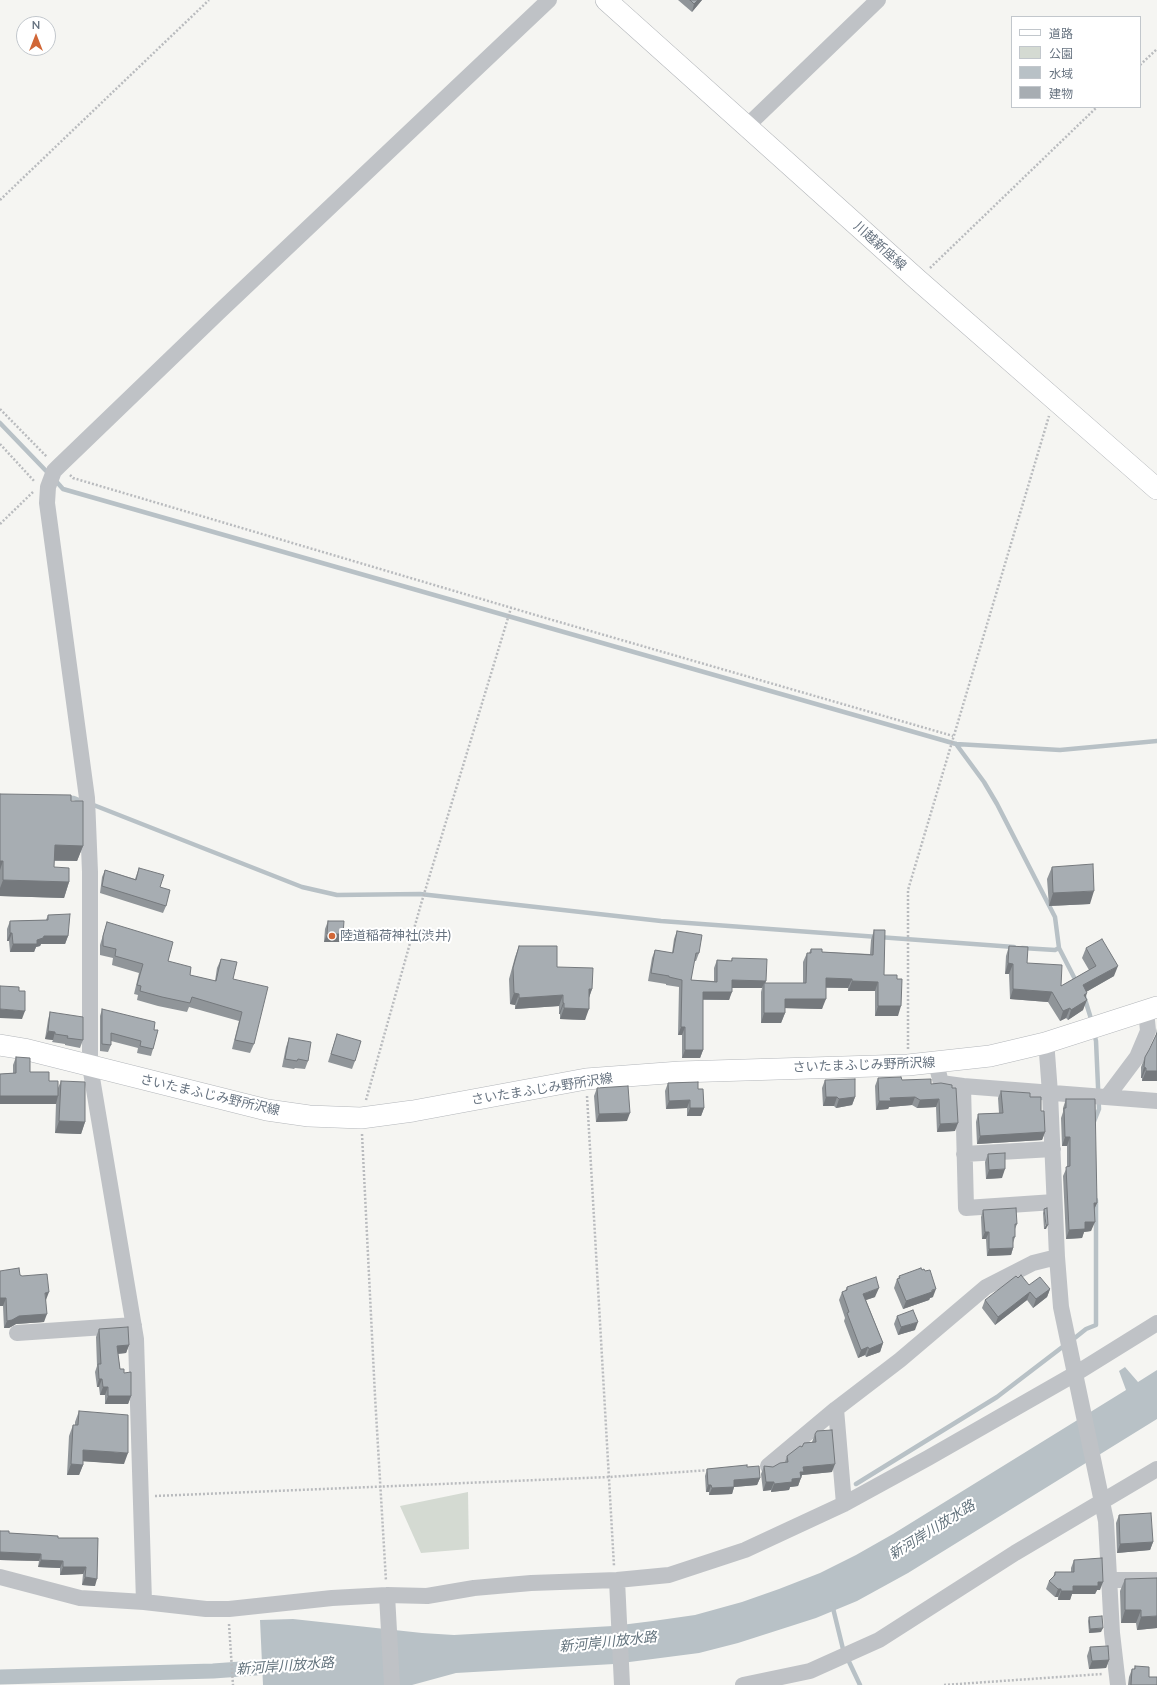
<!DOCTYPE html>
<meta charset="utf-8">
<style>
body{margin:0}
#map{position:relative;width:1157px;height:1685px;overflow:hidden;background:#f5f5f2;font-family:Lato,"Noto Sans JP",sans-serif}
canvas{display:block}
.legend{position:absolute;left:1011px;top:16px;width:130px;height:92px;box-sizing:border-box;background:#fff;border:1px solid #c2c7cc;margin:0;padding:5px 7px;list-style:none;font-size:12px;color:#677380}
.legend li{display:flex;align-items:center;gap:8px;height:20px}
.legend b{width:20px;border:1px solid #c2c7cc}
.north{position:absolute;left:16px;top:16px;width:40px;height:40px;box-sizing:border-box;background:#fff;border:1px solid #c2c7cc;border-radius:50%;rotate:0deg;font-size:11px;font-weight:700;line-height:16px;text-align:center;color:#677380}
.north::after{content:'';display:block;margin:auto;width:14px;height:18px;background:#d16737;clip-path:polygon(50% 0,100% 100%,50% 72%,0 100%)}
</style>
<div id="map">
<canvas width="1157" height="1685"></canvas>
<ul class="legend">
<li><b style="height:5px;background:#fff"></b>道路</li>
<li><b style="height:11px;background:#d4dad2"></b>公園</li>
<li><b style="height:11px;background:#b8c1c6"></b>水域</li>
<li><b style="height:11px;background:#a7adb2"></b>建物</li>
</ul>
<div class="north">N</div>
</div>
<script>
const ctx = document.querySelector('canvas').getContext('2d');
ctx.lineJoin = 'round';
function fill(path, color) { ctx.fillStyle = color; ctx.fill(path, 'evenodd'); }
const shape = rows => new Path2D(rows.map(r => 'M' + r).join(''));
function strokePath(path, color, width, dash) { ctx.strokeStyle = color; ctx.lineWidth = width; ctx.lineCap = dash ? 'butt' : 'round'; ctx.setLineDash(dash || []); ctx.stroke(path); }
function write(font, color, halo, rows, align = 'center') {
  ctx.font = font + ' Lato,"Noto Sans JP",sans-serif'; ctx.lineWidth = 4; ctx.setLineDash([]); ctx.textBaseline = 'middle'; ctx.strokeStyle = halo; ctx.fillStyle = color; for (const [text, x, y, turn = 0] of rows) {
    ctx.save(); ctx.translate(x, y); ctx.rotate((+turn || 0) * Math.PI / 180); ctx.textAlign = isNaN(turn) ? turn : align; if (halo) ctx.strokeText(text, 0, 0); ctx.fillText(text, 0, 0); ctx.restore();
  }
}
fill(shape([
 [468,1492,469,1549,421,1553,400,1506]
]), '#d4dad2');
fill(shape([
 [1125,1367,1138,1382,1157,1370,1157,1419,908,1573,857,1601,816,1618,738,1643,699,1653,614,1664,456,1673,412,1685,263,1685,260,1620,293,1619,422,1633,454,1635,613,1626,653,1621,695,1615,742,1602,779,1589,820,1573,856,1555,893,1534,1126,1390,1119,1371]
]), '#b8c1c6');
strokePath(shape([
 [0,423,50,475],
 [55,480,63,489,956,744,1060,750,1157,741],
 [956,744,984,782,997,804,1055,917,1059,948,1077,983],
 [66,798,74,798,84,802],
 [91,804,302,887,337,895,420,894,661,921,1014,947],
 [1022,948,1055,950,1059,948],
 [1084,996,1092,1022],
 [1093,1124,1099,1109,1096,1041,1094,1033],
 [1071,1341,1086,1329,1096,1325,1096,1200],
 [856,1484,997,1397,1065,1345],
 [832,1604,843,1649,860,1685]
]), '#b8c1c6', 4.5);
strokePath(shape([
 [0,1677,213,1671,283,1666]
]), '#b8c1c6', 15);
const major = shape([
 [606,0,918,280,1157,489],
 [0,1045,24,1049,267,1110,309,1116,361,1118,413,1111,586,1079,680,1072,908,1065,990,1056,1045,1043,1157,1007]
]);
strokePath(major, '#b3b6ba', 22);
strokePath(shape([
 [1140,65,1157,49],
 [0,200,209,0],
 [930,268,1097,107],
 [0,409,47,457],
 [0,444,35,482],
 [70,475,73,478,549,619,953,736],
 [0,524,33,492],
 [908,1049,908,890,1049,416],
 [587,1096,614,1566],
 [366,1100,421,904,511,608],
 [362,1134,375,1396,386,1581],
 [155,1496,609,1477,710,1470],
 [229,1624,233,1685],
 [944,1685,1102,1674]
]), '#b9bbbe', 2.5, [2, 2]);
strokePath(shape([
 [747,126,878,0],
 [1045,1043,1047,1053,1050,1093,1057,1257,1061,1307,1106,1521,1112,1633,1118,1685],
 [936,1063,941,1083,963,1086,966,1208,1054,1202],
 [963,1086,1157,1101],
 [1107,1097,1137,1057,1148,1031,1146,1010],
 [964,1154,1053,1149],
 [17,1333,134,1325],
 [836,1409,844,1504],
 [768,1466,836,1409,900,1360,986,1287,1033,1263,1057,1257],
 [0,1577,80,1598,144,1602,206,1609,229,1609,332,1598,387,1595,427,1596,474,1588,531,1583,617,1580,669,1575,745,1550,844,1504,928,1458,1075,1374,1157,1323],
 [617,1580,622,1685],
 [1109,1580,1157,1580],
 [387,1595,392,1685],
 [144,1602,136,1339,90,1066,90,872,87,798,47,503,48,487,54,471,59,466,219,312,549,0],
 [743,1685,810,1671,879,1640,1015,1553,1157,1469]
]), '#bfc2c6', 16);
strokePath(major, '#fff', 21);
fill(shape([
 [678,0,702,0,692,12],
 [0,794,71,801,83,846,77,861,54,861,54,867,69,882,64,898,0,896],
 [1052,867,1090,904,1049,906,1047,879],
 [139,868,160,887,166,906,163,913,100,893,102,877,105,870,135,879],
 [48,915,68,936,65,944,41,944,40,946,36,947,34,952,10,952,9,941,7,941,7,929,10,921,46,920],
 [328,921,343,934,340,942,324,942,325,929],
 [107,922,190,975,215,981,217,968,221,959,233,979,254,1044,250,1053,232,1049,239,1021,189,1007,187,1012,158,1006,137,1000,138,995,134,994,139,973,112,965,113,958,100,955,100,945],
 [874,930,884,975,898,1016,875,1016,875,991,848,991,848,988,826,988,822,1009,785,1008,785,1013,781,1023,761,1023,761,992,762,988,732,988,729,1000,703,1000,703,1050,700,1058,682,1058,682,1035,678,1035,679,987,666,985,666,984,648,981,652,958,655,950,672,953,674,939,677,931,699,953,696,961,694,961,691,980,714,981,714,968,717,960,731,961,732,958,766,983,803,983,803,962,807,953,809,953,811,949,822,952,870,954,871,940],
 [519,946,557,967,592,989,589,998,585,1020,560,1019,560,1014,559,1014,559,1006,515,1009,515,1005,510,1004,509,979,515,957],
 [1009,946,1027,963,1061,986,1089,970,1082,958,1086,948,1114,976,1086,992,1083,1010,1068,1020,1066,1018,1060,1021,1048,1002,1010,999,1009,974,1005,974,1006,956],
 [102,1009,154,1030,153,1049,151,1056,137,1053,138,1048,111,1041,111,1045,108,1052,100,1051,100,1016],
 [50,1012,83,1040,80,1048,65,1045,65,1044,52,1042,53,1040,45,1039,48,1020],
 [1157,1028,1157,1081,1142,1081,1142,1078,1141,1078,1141,1067,1145,1057,1149,1050,1156,1035],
 [337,1034,355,1061,352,1069,328,1062],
 [289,1038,308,1061,305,1069,295,1068,294,1069,282,1067,286,1047],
 [16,1057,30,1072,49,1081,58,1088,61,1081,85,1122,81,1134,55,1133,56,1103,56,1104,0,1104,0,1074,13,1073,13,1065],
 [878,1078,902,1080,931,1084,955,1131,937,1132,936,1107,917,1108,912,1105,889,1107,888,1109,876,1110,875,1086],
 [825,1080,855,1097,852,1105,836,1108,834,1106,823,1106,822,1088],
 [668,1083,698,1089,704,1108,701,1116,687,1116,687,1108,666,1109,665,1091],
 [597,1088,627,1121,596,1122,594,1096],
 [1001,1091,1030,1097,1041,1111,1045,1132,1042,1140,977,1144,976,1122,978,1114,999,1113,998,1098],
 [1066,1099,1097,1203,1094,1209,1091,1231,1084,1232,1082,1238,1066,1239,1063,1176,1067,1167,1067,1146,1062,1146,1061,1118,1063,1112,1063,1108],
 [988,1154,1002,1178,986,1179,985,1162],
 [1044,1209,1046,1229,1044,1229,1043,1213],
 [983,1210,1017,1224,1015,1229,1015,1237,1013,1243,1013,1248,1011,1255,987,1256,986,1239,982,1239,981,1217],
 [0,1271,20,1275,46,1300,44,1322,16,1324,9,1328,4,1328,3,1306,0,1306],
 [899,1276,933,1297,930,1298,929,1300,903,1309,894,1288,897,1279,898,1279],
 [1018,1278,1029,1285,1050,1289,1047,1297,1033,1308,1027,1300,995,1325,982,1308,985,1300],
 [847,1287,875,1297,866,1300,883,1343,880,1352,866,1357,865,1355,858,1358,844,1321,845,1318,839,1300,842,1292,845,1291],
 [897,1316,915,1330,898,1335,894,1324],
 [99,1329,129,1345,126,1353,118,1354,120,1369,124,1373,131,1396,128,1404,105,1404,105,1395,100,1395,99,1387,97,1387,95,1372,97,1366,96,1337],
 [79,1411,124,1464,83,1461,83,1465,79,1475,67,1475,69,1436,73,1425,75,1425,75,1422],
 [815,1434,832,1472,802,1475,798,1486,790,1487,789,1490,771,1492,771,1490,763,1491,761,1474,764,1466,773,1467,785,1462,787,1456,802,1447,812,1442],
 [747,1467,760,1478,757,1485,734,1487,732,1494,709,1495,709,1492,706,1492,705,1476,707,1469],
 [1119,1515,1153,1542,1150,1550,1117,1553,1116,1523],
 [0,1531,9,1533,58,1538,98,1538,95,1586,82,1585,83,1574,60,1575,60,1568,38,1567,39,1561,0,1560],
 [1074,1560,1100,1590,1097,1590,1095,1594,1072,1594,1070,1600,1058,1600,1058,1597,1055,1597,1046,1589,1049,1581,1053,1577,1055,1572,1071,1572,1071,1568],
 [1125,1579,1157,1628,1137,1630,1136,1623,1121,1623,1120,1591],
 [1089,1617,1101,1632,1089,1633,1088,1621],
 [1090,1647,1109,1660,1106,1668,1089,1669,1087,1656],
 [1135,1666,1149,1677,1157,1685,1128,1685,1129,1677,1132,1669,1134,1669]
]), '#909599');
fill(shape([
 [698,0,702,0,692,12,694,4],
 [55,845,83,846,77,861,49,860],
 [0,861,3,861,0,870],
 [3,880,69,882,64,898,0,896,0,888],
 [1094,891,1090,904,1049,906,1053,893],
 [10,933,12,933,9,941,7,941],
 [327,934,343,934,340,942,324,942],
 [44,936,68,936,65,944,41,944,40,946,36,947,34,952,10,952,13,944,37,940],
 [1008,963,1013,964,1009,974,1005,974],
 [1118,966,1114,976,1079,996,1083,985],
 [826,978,852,979,848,988,823,987],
 [732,980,766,981,764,987,764,983,762,988,729,988],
 [852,981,878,982,875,991,848,991],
 [589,989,592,989,588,1000],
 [1013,989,1052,992,1048,1002,1010,999],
 [703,992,732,992,729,1000,700,999],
 [514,993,519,994,515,1005,510,1004],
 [1087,993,1084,1002,1087,1000,1083,1010,1068,1020,1071,1010,1084,995],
 [563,995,559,1006,515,1009,519,998],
 [785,999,826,999,822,1009,781,1008],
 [563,1003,564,1003,560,1014,559,1014],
 [878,1006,901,1006,898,1016,875,1016],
 [564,1008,589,1009,585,1020,560,1019],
 [1070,1008,1066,1018,1060,1021,1063,1011],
 [0,1009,25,1011,22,1019,0,1018],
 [764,1013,785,1013,781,1023,761,1023],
 [681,1027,685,1027,682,1035,678,1035],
 [48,1031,55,1032,53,1040,45,1039],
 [685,1050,703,1050,700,1058,682,1058],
 [1144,1067,1146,1068,1142,1078,1141,1078],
 [1146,1071,1157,1071,1157,1081,1142,1081],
 [0,1096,58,1096,56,1104,0,1104],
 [826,1097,837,1097,834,1106,823,1106],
 [855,1097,852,1105,836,1108,839,1099],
 [915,1097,912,1105,889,1107,888,1109,876,1110,879,1101,890,1098],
 [939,1099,936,1107,917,1108,920,1100],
 [690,1100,687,1108,666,1109,669,1101],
 [690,1108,704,1108,701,1116,687,1116],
 [630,1113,627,1121,596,1122,599,1114],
 [59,1121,85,1122,81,1134,55,1133],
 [958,1123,955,1131,937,1132,940,1124],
 [1045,1132,1042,1140,977,1144,980,1136],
 [1065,1137,1070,1137,1067,1146,1062,1146],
 [1005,1169,1002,1178,986,1179,989,1170],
 [1094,1203,1097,1203,1093,1212],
 [1085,1222,1095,1222,1091,1231,1084,1232,1082,1238,1066,1239,1069,1230],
 [1046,1225,1048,1225,1046,1229,1044,1229],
 [985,1232,989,1232,986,1239,982,1239],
 [1013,1248,1011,1255,987,1256,989,1249],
 [879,1288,875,1297,860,1302,863,1294],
 [936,1289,933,1297,930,1298,929,1300,903,1309,906,1301],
 [1050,1289,1047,1297,1033,1308,1036,1299],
 [49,1292,46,1300,45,1293],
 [1030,1292,1027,1300,995,1325,998,1317],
 [0,1298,6,1298,3,1306,0,1306],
 [47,1314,44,1322,16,1324,9,1328,4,1328,7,1321,19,1316],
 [918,1322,915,1330,898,1335,901,1327],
 [883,1343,880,1352,866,1357,869,1349],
 [129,1345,126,1353,114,1354,117,1346],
 [868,1347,865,1355,858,1358,861,1350],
 [99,1379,102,1379,99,1387,97,1387],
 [103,1387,108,1387,105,1395,100,1395],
 [108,1396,131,1396,128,1404,105,1404],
 [83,1450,128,1453,124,1464,79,1461],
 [71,1464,83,1465,79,1475,67,1475],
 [835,1464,832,1472,802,1475,798,1486,790,1487,789,1490,771,1492,774,1484,792,1479,800,1472,803,1467],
 [760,1478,757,1485,734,1487,732,1494,709,1495,712,1488,734,1480],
 [766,1482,774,1482,771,1490,763,1491],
 [708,1485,711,1485,709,1492,706,1492],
 [1153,1542,1150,1550,1117,1553,1120,1544],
 [0,1552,41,1554,39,1561,0,1560],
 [41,1560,63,1561,60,1568,38,1567],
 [63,1567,86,1567,83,1574,60,1575],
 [85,1577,97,1579,95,1586,82,1585],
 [1098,1582,1103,1582,1100,1590,1097,1590,1095,1594,1072,1594,1070,1600,1058,1600,1061,1591,1073,1586],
 [1058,1589,1061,1589,1058,1597,1055,1597],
 [1125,1610,1141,1610,1136,1623,1121,1623],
 [1157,1616,1157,1628,1137,1630,1141,1617],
 [1103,1628,1101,1632,1089,1633,1090,1629],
 [1109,1660,1106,1668,1089,1669,1092,1661]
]), '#75797d');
const building = shape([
 [690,0,698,0,694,4,690,0],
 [0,794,71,795,71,801,83,801,83,846,55,845,54,867,69,868,69,882,3,880,3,861,0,861,0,794],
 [1093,864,1094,891,1053,893,1052,867,1093,864],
 [139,868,164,875,160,887,170,890,166,906,102,886,105,870,136,880,139,868],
 [70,914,68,936,44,936,43,938,37,940,37,944,13,944,12,933,10,933,10,921,48,920,48,915,70,914],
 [328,921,344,921,343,934,327,934,328,921],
 [107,922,173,942,168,961,191,967,190,975,216,981,221,959,237,962,233,979,268,987,254,1044,235,1040,242,1012,192,997,190,1003,162,997,140,991,141,986,137,985,143,964,115,956,116,949,103,946,103,936,107,922],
 [874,930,885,930,884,975,897,975,897,979,902,979,901,1006,878,1006,878,982,852,981,852,979,826,978,826,999,785,999,785,1013,764,1013,764,983,806,983,807,953,811,953,811,949,822,949,822,952,873,955,874,930],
 [677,931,702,935,699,953,696,953,691,980,717,982,717,960,732,961,732,958,767,959,766,981,732,980,732,992,703,992,703,1050,685,1050,685,1027,681,1027,682,980,669,977,669,976,651,973,655,950,673,953,677,931],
 [1102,939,1118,966,1083,985,1087,993,1084,995,1087,1000,1071,1010,1070,1008,1063,1011,1052,992,1013,989,1013,964,1008,963,1009,946,1028,947,1027,963,1062,965,1061,986,1096,966,1086,948,1102,939],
 [519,946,557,946,557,967,593,968,592,989,589,989,589,1009,564,1008,564,1003,563,1003,563,995,519,998,519,994,514,993,513,968,519,946],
 [0,986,19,987,19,991,25,991,25,1011,0,1009,0,986],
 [102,1009,155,1022,154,1030,158,1030,153,1049,140,1046,141,1041,111,1033,111,1045,102,1044,102,1009],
 [50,1012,83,1017,83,1040,67,1038,68,1036,55,1034,55,1032,48,1031,50,1012],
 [1157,1033,1157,1071,1146,1071,1146,1068,1144,1067,1145,1057,1149,1050,1157,1033],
 [337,1034,361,1041,355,1061,331,1054,337,1034],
 [289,1038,311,1042,308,1061,298,1059,297,1061,285,1059,289,1038],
 [16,1057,30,1058,30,1072,49,1072,49,1081,58,1081,58,1096,0,1096,0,1074,16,1073,16,1057],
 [901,1077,902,1080,931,1079,931,1084,941,1083,952,1085,952,1088,956,1088,958,1123,940,1124,939,1099,920,1100,915,1097,890,1098,891,1101,879,1101,878,1078,901,1077],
 [855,1079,855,1097,839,1099,837,1097,826,1097,825,1080,855,1079],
 [61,1081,85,1082,85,1122,59,1121,61,1081],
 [698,1082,698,1089,703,1089,704,1108,690,1108,690,1100,669,1101,668,1083,698,1082],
 [628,1086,630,1113,599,1114,597,1088,628,1086],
 [1001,1091,1030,1093,1030,1097,1041,1097,1041,1111,1044,1111,1045,1132,980,1136,978,1114,1003,1113,1001,1091],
 [1066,1099,1095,1099,1097,1203,1094,1203,1095,1222,1085,1222,1085,1229,1069,1230,1066,1167,1070,1166,1070,1137,1065,1137,1064,1108,1066,1108,1066,1099],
 [1005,1153,1005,1169,989,1170,988,1154,1005,1153],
 [1016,1208,1017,1224,1015,1224,1015,1237,1013,1237,1013,1248,989,1249,989,1232,985,1232,983,1210,1016,1208],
 [1047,1208,1048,1225,1046,1225,1044,1209,1047,1208],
 [19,1268,20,1275,22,1276,47,1274,49,1292,45,1293,47,1314,19,1316,12,1320,7,1321,6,1298,0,1298,0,1271,19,1268],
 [921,1268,922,1270,924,1269,925,1271,930,1270,936,1289,932,1290,932,1292,906,1301,897,1279,900,1278,899,1276,921,1268],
 [1021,1275,1029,1285,1040,1277,1050,1289,1036,1299,1030,1292,998,1317,985,1300,1016,1276,1018,1278,1021,1275],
 [876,1277,879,1288,863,1294,883,1343,869,1349,868,1347,861,1350,847,1313,849,1312,842,1292,847,1290,847,1287,876,1277],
 [913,1310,918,1322,901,1327,897,1316,913,1310],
 [128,1327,129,1345,117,1346,120,1369,124,1369,124,1373,131,1372,131,1396,108,1396,108,1387,103,1387,102,1379,99,1379,98,1364,101,1364,99,1329,128,1327],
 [79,1411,128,1415,128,1453,83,1450,83,1465,71,1464,73,1425,78,1425,79,1411],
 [832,1430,835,1464,803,1467,804,1472,800,1472,801,1478,792,1479,792,1482,774,1484,774,1482,766,1482,764,1466,773,1467,780,1463,788,1462,787,1456,800,1446,802,1447,804,1443,816,1442,815,1434,817,1431,832,1430],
 [747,1465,747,1467,759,1466,760,1478,734,1480,734,1487,712,1488,711,1485,708,1485,707,1469,747,1465],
 [1151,1513,1153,1542,1120,1544,1119,1515,1151,1513],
 [0,1531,9,1531,9,1533,58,1536,58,1538,98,1538,97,1579,85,1577,86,1567,63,1567,63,1561,41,1560,41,1554,0,1552,0,1531],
 [1102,1558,1103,1582,1098,1582,1098,1586,1073,1586,1073,1591,1061,1591,1061,1589,1058,1589,1049,1581,1055,1575,1055,1572,1074,1572,1074,1560,1102,1558],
 [1157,1578,1157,1616,1141,1617,1141,1610,1125,1610,1125,1579,1157,1578],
 [1102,1616,1103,1628,1090,1629,1089,1617,1102,1616],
 [1108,1646,1109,1660,1092,1661,1090,1647,1108,1646],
 [1135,1666,1149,1667,1149,1677,1157,1677,1157,1685,1131,1685,1132,1669,1135,1669,1135,1666]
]);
fill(building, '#a7adb2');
strokePath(building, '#75797d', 1);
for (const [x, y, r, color] of [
 [332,936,4,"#d16737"]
]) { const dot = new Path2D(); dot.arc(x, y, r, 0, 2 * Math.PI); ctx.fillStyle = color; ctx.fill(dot); strokePath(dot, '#fff', 1.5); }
write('13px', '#677380', '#fff', [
 ["川越新座線",880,246,42],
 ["さいたまふじみ野所沢線",864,1065,-2],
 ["さいたまふじみ野所沢線",542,1089,-9],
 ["さいたまふじみ野所沢線",210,1095,13]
]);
write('13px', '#677380', '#fff', [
 ["陸道稲荷神社(渋井)",340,936]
], 'left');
write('italic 14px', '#63737d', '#fff', [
 ["新河岸川放水路",932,1530,-32],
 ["新河岸川放水路",608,1642,-6],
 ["新河岸川放水路",285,1666,-4]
]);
</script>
